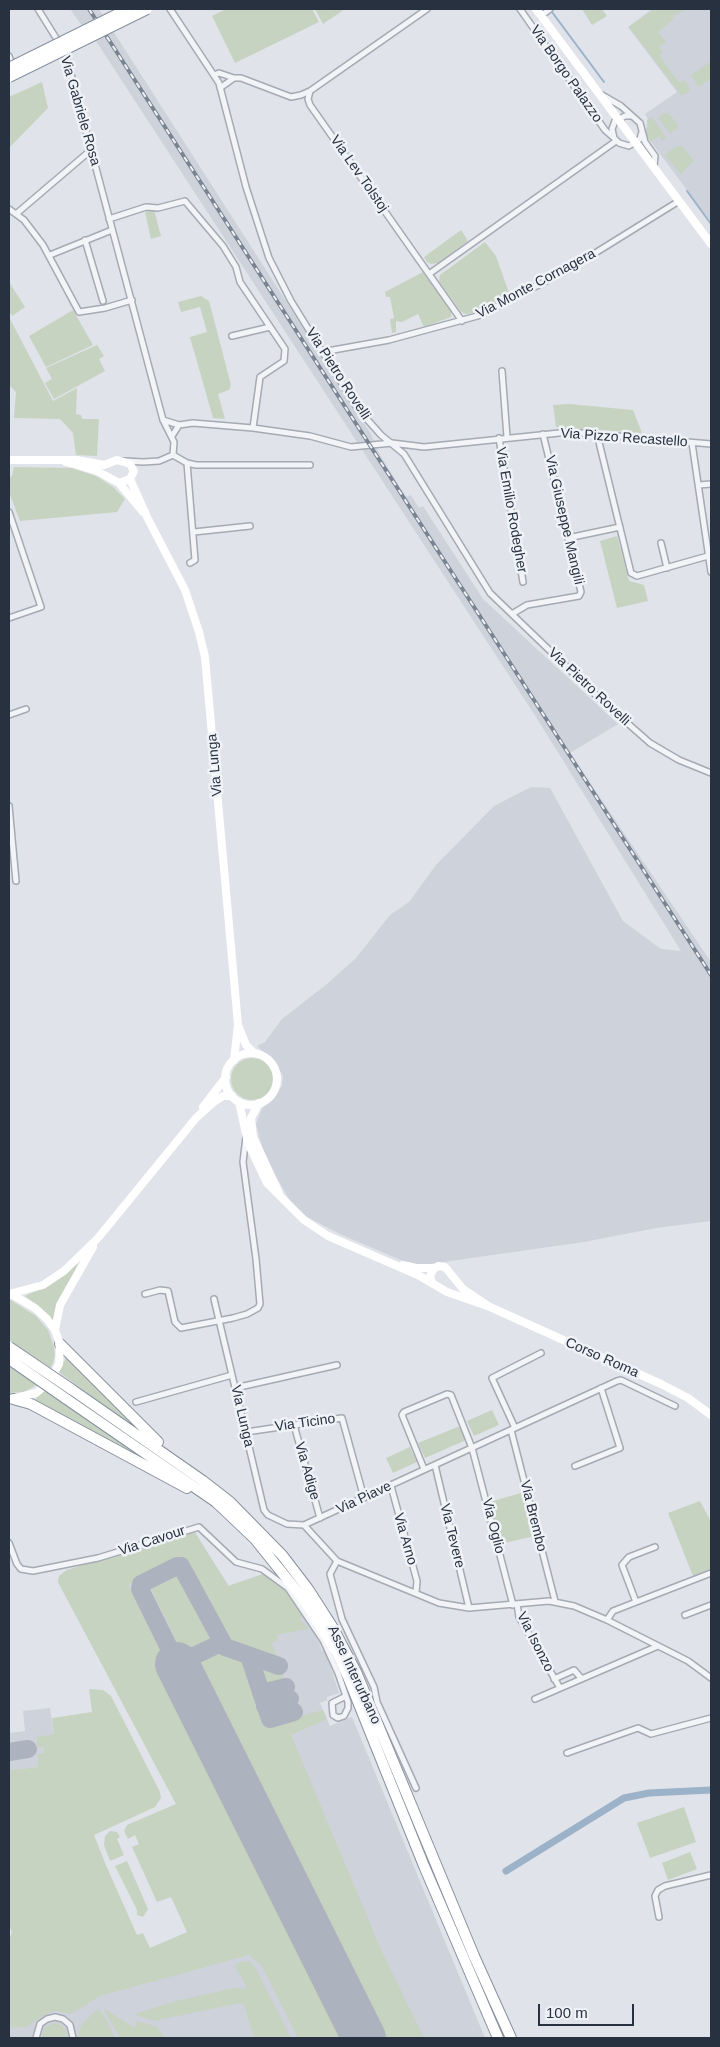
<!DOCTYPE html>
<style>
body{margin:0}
#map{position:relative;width:720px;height:2047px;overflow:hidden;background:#e0e3e9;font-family:Helvetica,sans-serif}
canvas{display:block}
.frame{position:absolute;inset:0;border:10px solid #283140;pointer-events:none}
.scale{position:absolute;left:538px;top:2004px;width:96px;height:22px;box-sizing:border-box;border:2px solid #283140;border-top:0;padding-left:6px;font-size:15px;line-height:18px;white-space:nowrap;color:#283140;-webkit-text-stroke:4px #eff2f6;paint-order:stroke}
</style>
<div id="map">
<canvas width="720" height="2047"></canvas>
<div class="frame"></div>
<div class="scale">100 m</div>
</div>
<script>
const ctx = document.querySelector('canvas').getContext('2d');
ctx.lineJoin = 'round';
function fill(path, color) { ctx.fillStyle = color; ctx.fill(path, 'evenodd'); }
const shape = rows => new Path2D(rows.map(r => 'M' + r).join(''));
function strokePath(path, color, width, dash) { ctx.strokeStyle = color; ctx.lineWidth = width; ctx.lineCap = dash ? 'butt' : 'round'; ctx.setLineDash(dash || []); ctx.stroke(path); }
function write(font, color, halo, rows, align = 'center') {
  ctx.font = font + ' Helvetica,sans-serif'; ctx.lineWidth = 5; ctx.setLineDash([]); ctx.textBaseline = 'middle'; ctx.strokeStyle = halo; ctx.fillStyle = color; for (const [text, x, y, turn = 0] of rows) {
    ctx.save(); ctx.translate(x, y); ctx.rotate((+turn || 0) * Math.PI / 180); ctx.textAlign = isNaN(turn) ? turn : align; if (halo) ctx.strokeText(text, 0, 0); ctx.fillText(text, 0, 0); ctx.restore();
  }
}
fill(shape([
 [70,9,99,9,371,434,379,453,406,497,411,495,419,508,423,506,483,599,618,724,570,753,711,962,711,1221,656,1228,584,1242,415,1266,342,1235,307,1217,292,1204,265,1158,256,1124,262,1109,282,1086,283,1076,276,1064,257,1046,265,1042,282,1019,327,984,356,958,390,915,409,902,436,865,494,806,531,787,550,788,623,921,661,949,681,951,536,717,96,41,88,45,78,29,82,26],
 [652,9,711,9,711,222,645,134,648,119,645,114,677,92,628,27],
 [194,1531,229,1586,263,1574,287,1591,317,1636,322,1651,325,1650,339,1693,327,1697,327,1700,320,1703,330,1726,352,1717,485,2038,9,2038,9,2018,253,1948,58,1582,59,1576,67,1570],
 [50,1708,54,1734,38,1748,43,1747,44,1753,38,1767,9,1770,9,1733,25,1731,23,1711]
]), '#ced2db');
fill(shape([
 [226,9,312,9,319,22,235,63,212,16],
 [315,9,345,9,323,24],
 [582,9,602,9,607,16,592,25],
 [654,9,688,9,672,16,674,19,658,32,666,42,659,47,663,52,659,55,679,83,684,80,689,87,690,90,686,94,681,95,629,27],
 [711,61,711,78,701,86,696,85,697,83,693,77,689,77],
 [42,82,48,108,9,148,9,97],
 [664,113,668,113,678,125,677,129,670,133,658,118],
 [652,117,666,138,662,141,659,136,651,142,645,134,648,127,647,120],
 [682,146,694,161,681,174,665,155,676,147],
 [154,210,161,236,151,239,145,212],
 [461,230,468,241,438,263,431,264,427,262,424,257],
 [485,242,496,256,510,296,472,313,466,314,461,312,439,281,440,275],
 [423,272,451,311,451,317,424,327,418,314,402,322,396,321,396,332,392,333,390,319,394,318,390,297,386,297,385,292],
 [9,282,25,307,12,316,9,311],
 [201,296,209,301,231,385,229,390,218,394,225,419,213,418,190,337,207,332,200,307,181,312,178,302],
 [73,310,93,345,46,367,29,336],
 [9,317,53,401,77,388,76,414,81,415,82,419,99,419,97,456,76,455,73,433,60,419,14,418,16,392,9,385],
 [97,345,104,356,99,359,105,371,54,399,45,383,52,379,46,368],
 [569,404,633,410,642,433,556,427,553,405],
 [14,467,73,468,98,477,113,487,125,499,117,512,20,521,9,492,9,478,12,476],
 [617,536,629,581,644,585,648,601,617,608,600,541],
 '231 1079a21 21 0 1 1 42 0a21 21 0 1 1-42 0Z',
 [79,1263,59,1300,53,1320,50,1320,46,1313,25,1296,40,1289],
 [9,1299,36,1316,48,1330,54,1347,55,1356,51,1368,41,1361,39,1362,9,1340],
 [66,1358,81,1370,139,1431,59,1372],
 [9,1363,38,1384,24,1392,9,1393],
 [45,1391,57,1398,148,1461,146,1463,35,1401,37,1397],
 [492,1410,499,1425,474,1436,467,1421],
 [460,1426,466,1440,425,1458,418,1443],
 [410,1447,417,1462,393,1473,386,1458],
 [524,1492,535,1536,500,1544,490,1502],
 [700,1501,711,1522,711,1569,693,1576,668,1513],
 [194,1531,228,1586,263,1574,287,1591,303,1616,300,1618,308,1629,277,1635,278,1639,272,1643,278,1662,234,1648,223,1639,183,1558,128,1585,355,2038,298,2038,262,1966,249,1955,100,1996,71,2014,57,2011,50,2012,26,2027,12,2028,9,2022,9,1940,12,1932,9,1926,9,1770,38,1767,38,1754,44,1753,43,1747,37,1748,37,1737,54,1734,52,1718,92,1712,89,1689,103,1690,111,1696,160,1792,161,1798,155,1807,94,1835,105,1863,137,1935,143,1933,150,1948,187,1932,171,1897,157,1902,132,1847,139,1844,135,1835,128,1839,124,1831,127,1825,176,1804,58,1582,59,1576,67,1570],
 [173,1571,181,1572,211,1633,208,1644,184,1657,149,1585,150,1582],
 [212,1651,222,1651,246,1659,268,1725,323,1710,327,1719,291,1735,382,1952,424,2038,375,2038,189,1666,193,1660],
 [254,1661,281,1670,285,1683,268,1689,262,1686],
 [684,1807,696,1842,650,1858,637,1823],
 [110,1831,117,1832,120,1837,117,1839,124,1855,110,1861,104,1845,105,1836],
 [690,1852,697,1869,668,1880,662,1863],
 [127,1861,148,1909,143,1917,137,1915,137,1910,115,1866],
 [244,1961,250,1962,255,1967,291,2038,254,2038,246,2011,244,2005,240,2003,154,2021,136,2015,137,2013,176,2001,234,1988,245,1989,246,1985,236,1968,236,1964],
 [103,2008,133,2027,137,2026,135,2021,156,2026,165,2038,120,2038],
 [98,2009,105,2017,115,2038,78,2038,81,2025],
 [53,2023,60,2024,65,2028,67,2038,42,2038,44,2028]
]), '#c6d3c1');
strokePath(shape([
 [552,12,604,82],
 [687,191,711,224]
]), '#9bb2c9', 2);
strokePath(shape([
 [506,1871,624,1798,649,1793,711,1790]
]), '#9bb2c9', 7);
strokePath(shape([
 [221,1643,177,1664,140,1589,141,1584,177,1566,181,1566,225,1647,279,1666],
 [249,1656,270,1719,294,1712],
 [261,1693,286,1687],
 [265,1706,290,1699],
 [9,1752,28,1749]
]), '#acb3be', 18);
strokePath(shape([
 [177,1664,364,2038]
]), '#acb3be', 44);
const street = shape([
 [38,9,61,46,68,63,163,420,174,442,173,455],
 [170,9,219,83,246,187,269,258,291,301,357,408,381,435,404,454,490,593,599,698,650,743,679,760,711,773],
 [520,9,605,130,614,138],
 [541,16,550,9],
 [9,56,13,67],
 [214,75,219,73,234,78],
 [220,88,234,78,241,78,291,97,301,95,310,91,427,9],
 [310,91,308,99,310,105,462,321],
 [602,95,621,106,640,123,645,142,655,156,654,166],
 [631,116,625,116,615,121,612,129,614,138,619,143,629,146,640,139,642,132],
 [9,209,24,220,43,245,79,312,105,308,132,300],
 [16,214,91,150],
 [109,219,146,207,158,208,185,201,223,246,236,267,240,282,285,349,284,361,260,377,253,428],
 [85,240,103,301],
 [50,255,112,230],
 [429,274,616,141],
 [232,336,270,327],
 [322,352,389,340,481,315,571,268,679,201],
 [502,371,507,437],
 [163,420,179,425],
 [597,434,631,573,637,576,708,556],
 [172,436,179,425,193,423,253,428,310,436,351,447,392,443,424,447,569,432,711,444],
 [499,438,523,582],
 [692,443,711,572],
 [173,455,187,463,195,560,190,563],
 [125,461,143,462,159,461,173,455],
 [187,463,196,465,310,465],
 [699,485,711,484],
 [9,512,41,607,9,618],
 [194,532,250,526],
 [568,538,620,527],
 [661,543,667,568],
 [512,614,527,605,579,596,581,592,543,434],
 [9,715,26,709],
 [9,806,16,881],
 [145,1294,160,1290,168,1291,175,1322,181,1328,233,1318,247,1314,258,1308,260,1304,256,1259,243,1162,246,1137],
 [214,1299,264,1510,268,1515,287,1524,304,1525,337,1561,439,1603,469,1608,549,1601,574,1606,607,1620,688,1661,711,1678],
 [235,1388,337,1365],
 [136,1402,232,1375],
 [294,1425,320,1518],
 [515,1428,492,1378,541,1353],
 [511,1430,555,1601],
 [246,1432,342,1418,364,1498],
 [435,1465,469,1608],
 [575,1466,620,1448,601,1388],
 [424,1469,402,1415,404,1412,447,1394,451,1395,472,1448,513,1605],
 [391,1486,417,1581,416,1592],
 [304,1525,617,1381,621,1380,675,1406],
 [9,1543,17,1564,21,1569,33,1571,98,1558,199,1527,236,1562,262,1569,288,1588,323,1640,338,1673,348,1702,348,1708,344,1716,338,1718,333,1715,332,1703,346,1696],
 [337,1561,330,1574,342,1619,374,1687,377,1702,416,1788],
 [636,1602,622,1565,629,1557,655,1547],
 [517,1604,519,1617,560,1688],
 [685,1615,711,1605],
 [607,1620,613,1611,711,1573],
 [554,1679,574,1670,581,1678],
 [535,1699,658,1646],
 [567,1753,638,1728,651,1734,711,1718],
 [659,1917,655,1896,658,1890,665,1886,711,1875],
 [36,2038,40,2024,47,2019,55,2017,63,2019,70,2025,73,2038]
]);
const highway = shape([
 [60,1344,158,1442],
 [71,1389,203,1481,230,1502,282,1555,308,1589,333,1628,356,1672,474,1956,511,2038],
 [65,1398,216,1502,255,1539,304,1600,336,1651,348,1677,424,1866,498,2038],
 [13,1399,31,1404,187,1488]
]);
strokePath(street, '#a5aab3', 8);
strokePath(highway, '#87919f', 12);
strokePath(street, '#f2f4f7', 5);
strokePath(shape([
 [536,9,711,244],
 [9,460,77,460,104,465,117,460,130,464,134,471,130,479,119,483,97,471,66,462],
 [130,479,147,517,185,590,199,632,205,657,238,1025,234,1060],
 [119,483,143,512],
 [238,1025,246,1045,254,1053],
 '225 1079a26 26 0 1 1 52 0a26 26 0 1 1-52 0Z',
 [239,1102,248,1143,267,1183,304,1220,328,1236,418,1275,447,1292,490,1307],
 [259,1103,251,1118,253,1137,279,1193],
 [203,1107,226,1077],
 [403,1265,416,1268,435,1268],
 [432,1283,430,1276,433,1270,438,1266,445,1267,463,1289,490,1307,661,1384,688,1398,711,1415],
 [9,1294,43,1285,64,1271,98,1238,196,1118,215,1101,223,1096,232,1096],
 [11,1294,35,1308,47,1319,55,1330,60,1344,59,1364,49,1382,36,1393,16,1398],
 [55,1330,60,1305,93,1247]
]), '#fff', 8);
strokePath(highway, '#fff', 10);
const rail = shape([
 [89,9,711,975]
]);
strokePath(rail, '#798392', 4);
strokePath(rail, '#eff2f6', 2, [5.5]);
const highwayBridge = shape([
 [9,68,128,9],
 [9,77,147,9],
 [9,1347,71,1389],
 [9,1359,65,1398]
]);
strokePath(highwayBridge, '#87919f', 12, []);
strokePath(highwayBridge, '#fff', 10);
write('14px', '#283140', '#eff2f6', [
 ["Via Borgo Palazzo",566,74,55],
 ["Via Gabriele Rosa",80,111,74],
 ["Via Lev Tolstoj",359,174,55],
 ["Via Monte Cornagera",536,284,-28],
 ["Via Pietro Rovelli",338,374,57],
 ["Via Pizzo Recastello",624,438,4],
 ["Via Emilio Rodegher",511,510,80],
 ["Via Giuseppe Mangili",564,520,77],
 ["Via Pietro Rovelli",589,687,43],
 ["Via Lunga",215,765,-95],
 ["Corso Roma",602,1358,24],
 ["Via Lunga",242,1416,77],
 ["Via Ticino",305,1423,-8],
 ["Via Adige",307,1471,74],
 ["Via Piave",364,1498,-25],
 ["Via Brembo",533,1516,76],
 ["Via Oglio",493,1526,76],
 ["Via Tevere",452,1536,76],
 ["Via Arno",405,1539,74],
 ["Via Cavour",152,1541,-18],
 ["Via Isonzo",535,1642,63],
 ["Asse Interurbano",354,1675,65]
]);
</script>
